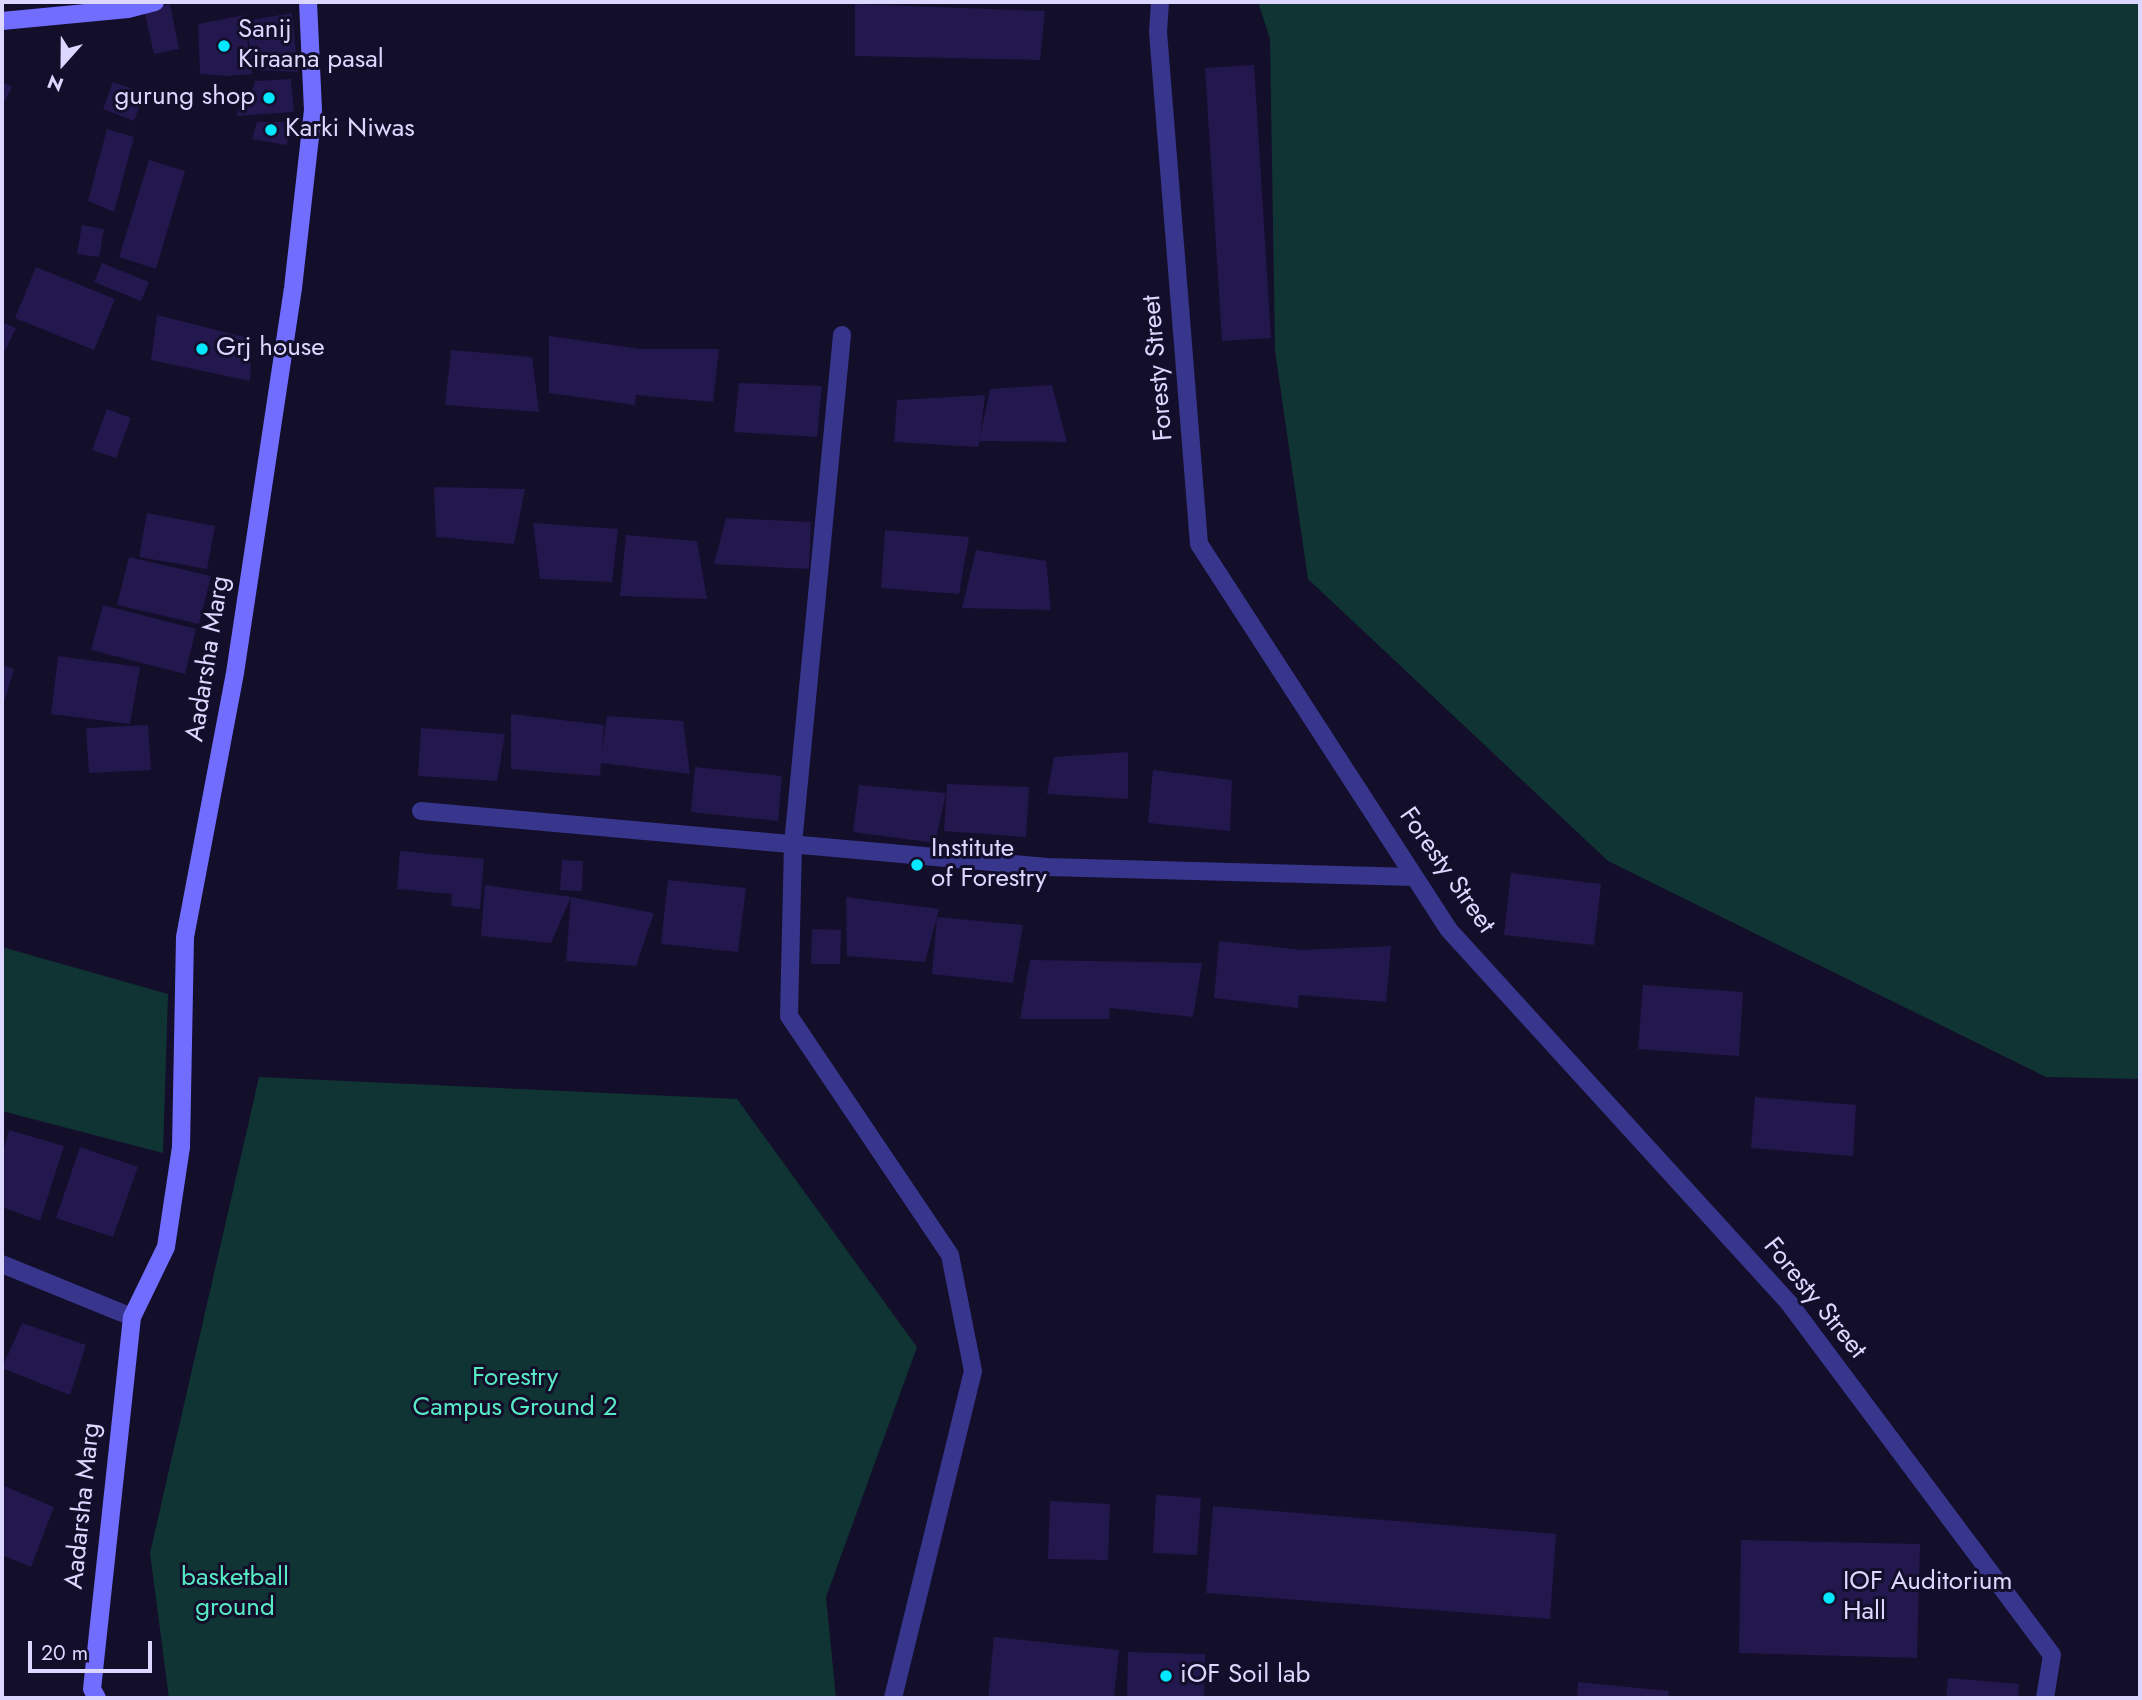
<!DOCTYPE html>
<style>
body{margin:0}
#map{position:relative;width:2142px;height:1700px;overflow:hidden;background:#130e2a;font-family:Jost,sans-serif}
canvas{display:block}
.frame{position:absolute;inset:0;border:4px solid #dbd7ff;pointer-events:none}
.north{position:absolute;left:28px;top:28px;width:70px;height:70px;-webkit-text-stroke:5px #130e2a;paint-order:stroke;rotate:201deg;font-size:19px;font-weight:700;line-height:28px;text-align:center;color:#dbd7ff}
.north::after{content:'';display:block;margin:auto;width:24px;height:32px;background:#dbd7ff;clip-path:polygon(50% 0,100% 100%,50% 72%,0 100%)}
.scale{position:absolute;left:28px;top:1641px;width:124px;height:32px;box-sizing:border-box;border:4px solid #dbd7ff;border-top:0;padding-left:9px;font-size:21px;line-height:24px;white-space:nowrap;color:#dbd7ff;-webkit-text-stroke:5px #130e2a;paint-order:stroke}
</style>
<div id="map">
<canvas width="2142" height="1700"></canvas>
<div class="frame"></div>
<div class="north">N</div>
<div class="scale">20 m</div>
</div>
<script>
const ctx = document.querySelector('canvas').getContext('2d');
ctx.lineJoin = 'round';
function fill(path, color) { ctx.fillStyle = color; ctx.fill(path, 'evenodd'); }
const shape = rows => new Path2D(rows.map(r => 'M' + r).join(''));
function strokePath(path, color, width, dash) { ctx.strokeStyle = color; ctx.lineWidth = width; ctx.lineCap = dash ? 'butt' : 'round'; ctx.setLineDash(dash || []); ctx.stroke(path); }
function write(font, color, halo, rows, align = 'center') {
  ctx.font = font + ' Jost,sans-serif'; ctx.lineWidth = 6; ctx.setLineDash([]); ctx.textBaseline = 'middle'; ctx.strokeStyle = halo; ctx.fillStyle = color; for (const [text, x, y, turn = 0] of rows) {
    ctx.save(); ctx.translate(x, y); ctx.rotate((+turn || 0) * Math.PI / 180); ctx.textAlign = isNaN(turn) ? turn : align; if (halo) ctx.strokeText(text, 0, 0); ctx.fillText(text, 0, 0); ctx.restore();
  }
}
fill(shape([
 [1258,2,2140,2,2140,1079,2046,1077,1608,861,1308,579,1275,351,1270,39],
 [2,947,168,994,163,1153,2,1111],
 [259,1077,737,1099,917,1347,826,1597,836,1698,169,1698,150,1553]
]), '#103433');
fill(shape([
 [170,4,179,49,154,54,144,10],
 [855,4,1045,11,1040,60,855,56],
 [292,13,298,72,253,70,246,21],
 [244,15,252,74,226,76,200,74,198,24],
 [1254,65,1271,338,1222,341,1205,68],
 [291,79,294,112,236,116,241,101,251,94,255,81],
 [2,82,12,87,2,107],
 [113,82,144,93,134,121,103,109],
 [257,122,289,122,287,145,252,139],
 [107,129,134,137,114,212,88,201],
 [149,160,185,171,156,269,119,257],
 [82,225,104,229,99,257,77,254],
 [102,263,149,282,141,301,94,282],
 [36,267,115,299,94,350,15,318],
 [157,315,252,339,250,381,151,360],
 [2,322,16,328,2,357],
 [549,336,641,349,719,349,713,402,636,395,635,405,549,393],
 [451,350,532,357,539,412,445,405],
 [739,383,822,386,817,437,734,432],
 [1052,385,1067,442,980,441,978,447,894,442,897,400,985,395,980,437,990,389],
 [107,409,131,418,116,458,92,450],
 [434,487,525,489,514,544,436,537],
 [147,513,215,526,207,569,139,557],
 [726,518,811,522,809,569,714,564],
 [533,523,618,529,612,582,540,579],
 [885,530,969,537,959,594,881,588],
 [626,535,697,541,707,599,620,596],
 [976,550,1046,561,1051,610,962,608],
 [129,557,211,576,199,624,117,605],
 [103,605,196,629,185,674,91,650],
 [58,656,140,667,130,724,51,714],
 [2,665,14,669,2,709],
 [511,714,604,725,602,752,607,716,683,721,690,774,601,763,600,776,511,769],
 [148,725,151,770,89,773,86,728],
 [421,728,505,734,497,781,418,776],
 [1128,752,1128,799,1047,794,1054,757],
 [695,767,782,776,778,821,691,812],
 [1153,770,1232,780,1230,831,1148,823],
 [947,784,1029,787,1026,837,944,831],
 [859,785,946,793,935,843,853,832],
 [400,851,484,859,480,909,451,906,452,894,397,889],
 [562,860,583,861,582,891,560,890],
 [1511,873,1601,884,1594,945,1504,935],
 [668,880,746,888,738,952,661,944],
 [485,885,571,897,551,943,481,936],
 [571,897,654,913,636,966,566,961],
 [846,897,939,909,937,917,1023,925,1013,983,932,974,937,917,925,962,847,956],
 [812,929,841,930,840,964,811,964],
 [1219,941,1302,950,1391,946,1386,1002,1299,995,1298,1008,1214,998],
 [1030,960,1202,963,1193,1017,1110,1008,1109,1019,1020,1019],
 [1643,985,1743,992,1739,1056,1638,1049],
 [1755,1097,1856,1105,1853,1156,1751,1148],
 [9,1130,64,1146,40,1221,2,1207,2,1155],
 [80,1147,138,1167,113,1237,56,1218],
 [22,1323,86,1345,70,1395,2,1368],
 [2,1485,54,1507,31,1567,2,1555],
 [1156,1495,1201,1498,1197,1555,1153,1553],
 [1050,1501,1110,1504,1108,1560,1048,1559],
 [1213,1506,1556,1534,1550,1619,1206,1593],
 [1741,1540,1920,1544,1917,1658,1739,1653],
 [994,1637,1119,1650,1114,1698,988,1698],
 [1128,1652,1205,1654,1204,1698,1127,1698],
 [1948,1678,2019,1684,2018,1698,1946,1698],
 [1578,1682,1669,1691,1668,1698,1577,1698]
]), '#23184d');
strokePath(shape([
 [1160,2,1158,32,1199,544,1449,930,1789,1303,2052,1655,2045,1698],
 [842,335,793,844,789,1016,950,1255,973,1371,893,1698]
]), '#38358d', 18);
strokePath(shape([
 [421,811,1047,867,1414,877],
 [2,1264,132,1317]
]), '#38358d', 18);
strokePath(shape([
 [2,21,128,9,155,2],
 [97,1698,92,1689,132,1317,166,1247,181,1147,185,937,235,673,293,288,313,110,308,2]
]), '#716eff', 18);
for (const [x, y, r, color] of [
 [224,46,7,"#03e7ff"],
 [269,98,7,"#03e7ff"],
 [271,130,7,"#03e7ff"],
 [202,349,7,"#03e7ff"],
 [917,865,7,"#03e7ff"],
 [1829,1598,7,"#03e7ff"],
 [1166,1676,7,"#03e7ff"]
]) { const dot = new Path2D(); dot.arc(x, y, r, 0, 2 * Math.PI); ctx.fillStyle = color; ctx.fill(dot); strokePath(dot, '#130e2a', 2.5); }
write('26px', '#dbd7ff', '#130e2a', [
 ["Sanij",238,31],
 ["Kiraana pasal",238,61],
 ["gurung shop",255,98,"right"],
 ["Karki Niwas",285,130],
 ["Grj house",216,349],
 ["Institute",931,850],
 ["of Forestry",931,880],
 ["IOF Auditorium",1843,1583],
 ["Hall",1843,1613],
 ["iOF Soil lab",1180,1676]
], 'left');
write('26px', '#dbd7ff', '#130e2a', [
 ["Foresty Street",1159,368,-95],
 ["Aadarsha Marg",209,659,-81],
 ["Foresty Street",1446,871,55],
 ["Foresty Street",1814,1299,51],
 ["Aadarsha Marg",84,1506,-84]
]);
write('26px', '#58eac5', '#130e2a', [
 ["Forestry",515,1379],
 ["Campus Ground 2",515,1409],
 ["basketball",235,1579],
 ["ground",235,1609]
]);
</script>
